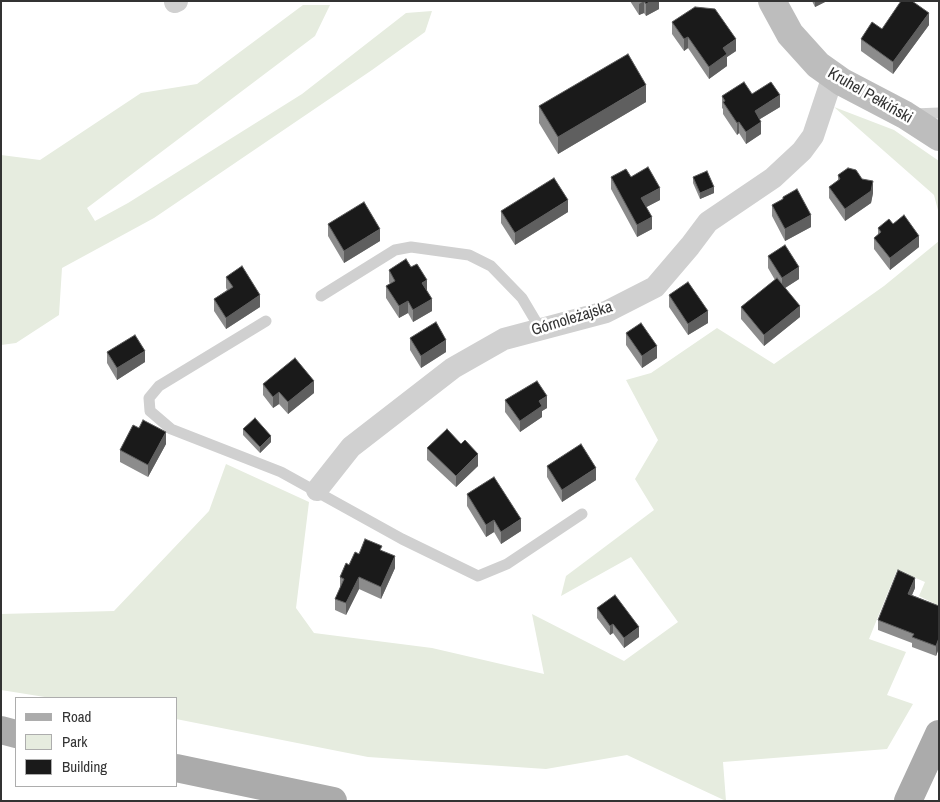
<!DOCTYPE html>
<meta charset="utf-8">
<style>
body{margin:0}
#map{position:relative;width:940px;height:802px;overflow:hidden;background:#fff;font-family:"Archivo Narrow",sans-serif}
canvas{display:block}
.frame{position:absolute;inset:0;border:2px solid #333;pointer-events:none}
.legend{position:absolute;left:15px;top:697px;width:162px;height:90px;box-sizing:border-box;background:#fff;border:1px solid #adadad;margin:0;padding:6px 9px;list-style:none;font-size:15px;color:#333}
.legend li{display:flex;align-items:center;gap:10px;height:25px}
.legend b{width:25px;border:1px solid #adadad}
</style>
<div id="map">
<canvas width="940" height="802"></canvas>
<div class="frame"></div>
<ul class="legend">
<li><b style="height:6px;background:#ababab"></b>Road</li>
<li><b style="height:14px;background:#e6ecdf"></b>Park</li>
<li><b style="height:14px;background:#1a1a1a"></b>Building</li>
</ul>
</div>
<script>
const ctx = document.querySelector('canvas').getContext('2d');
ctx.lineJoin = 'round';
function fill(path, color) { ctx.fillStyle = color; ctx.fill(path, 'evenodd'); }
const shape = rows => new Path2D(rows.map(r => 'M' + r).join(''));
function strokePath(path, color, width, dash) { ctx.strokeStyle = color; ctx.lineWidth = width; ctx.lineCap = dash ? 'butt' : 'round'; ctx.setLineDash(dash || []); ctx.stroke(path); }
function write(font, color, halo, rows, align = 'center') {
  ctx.font = font + ' "Archivo Narrow",sans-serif'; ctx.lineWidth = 5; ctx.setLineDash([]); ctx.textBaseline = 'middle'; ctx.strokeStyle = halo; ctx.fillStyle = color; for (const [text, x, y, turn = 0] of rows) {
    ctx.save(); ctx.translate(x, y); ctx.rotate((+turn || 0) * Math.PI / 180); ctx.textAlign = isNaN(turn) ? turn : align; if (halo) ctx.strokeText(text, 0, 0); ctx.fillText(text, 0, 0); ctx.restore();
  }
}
fill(shape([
 [303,5,330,5,315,36,87,208,95,221,128,203,302,94,406,13,432,11,425,32,372,70,154,218,62,268,59,315,16,343,1,345,1,155,40,160,141,93,197,84],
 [834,107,894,130,939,161,939,214,934,195],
 [939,241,939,606,919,596,925,582,897,570,869,639,906,652,887,695,913,704,887,749,723,762,726,801,627,755,546,769,368,757,176,719,176,698,51,698,1,690,1,614,114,611,209,511,226,464,309,502,296,608,314,633,432,648,544,674,532,614,624,661,678,622,631,557,561,596,566,576,654,510,635,479,658,440,626,380,651,373,717,328,774,364,884,286]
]), '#e6ecdf');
strokePath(shape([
 [914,114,939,113],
 [321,296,395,250,411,247,469,255,491,266,522,298,541,330],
 [266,321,159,386,149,398,150,411,171,429,281,472,402,539,478,576,507,564,582,514]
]), '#d0d0d0', 11);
strokePath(shape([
 [175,2,177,1],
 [317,490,351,447,453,368,504,339,606,312,655,287,690,246,708,222,773,178,802,151,813,136,833,76]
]), '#d0d0d0', 22);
strokePath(shape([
 [772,1,790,34,818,65,842,82,905,115,939,137]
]), '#bdbdbd', 28);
strokePath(shape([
 [1,730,16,734],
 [176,768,333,801],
 [908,801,939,734]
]), '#ababab', 28);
fill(shape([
 [630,1,659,1,659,9,646,16,644,13,639,15],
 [812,1,827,1,815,7],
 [672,22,736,51,727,57,727,66,709,79,688,48,684,51,672,34],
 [929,25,893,74,861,51,861,39,882,29],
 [752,94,780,107,760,119,761,134,746,144,739,133,737,135,723,114,723,109,722,108,722,96],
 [646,102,558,154,539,123,539,106],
 [838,175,862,179,873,193,871,203,845,221,829,198,829,187,838,180],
 [611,177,631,177,660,200,646,207,652,229,637,237,611,189],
 [693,177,714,193,700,199,693,183],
 [783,197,811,227,785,241,772,216,772,205,783,199],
 [501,211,568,212,515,245,501,223],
 [328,224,380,241,344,263,328,236],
 [893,224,919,247,890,270,874,249,874,238,878,235,878,228],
 [768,256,799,279,785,288,800,317,764,346,741,319,741,307,775,280,768,268],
 [411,267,427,292,432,311,413,322,408,313,399,318,386,298,386,286,390,284,389,282,389,270],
 [226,277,260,307,226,329,214,311,214,299,227,290,226,288],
 [669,295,708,323,688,335,669,307],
 [626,333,657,358,642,368,626,345],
 [410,338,446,352,421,368,410,350],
 [107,352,145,362,117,380,107,363],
 [263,384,314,393,288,414,279,404,273,408,263,395],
 [505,400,547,408,542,411,542,417,520,432,505,412],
 [243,429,271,442,260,453,243,435],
 [166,444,148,477,120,462,120,450],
 [461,444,478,466,456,487,427,460,427,448],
 [547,466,596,480,562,502,547,477],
 [467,494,521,531,501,544,494,532,486,537,467,506],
 [382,551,395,568,381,599,359,589,346,615,335,610,335,599,340,588,340,577,359,554],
 [915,588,912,595,939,606,939,648,936,656,912,647,912,643,878,630,878,620],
 [597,608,639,637,624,648,613,633,610,635,597,618]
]), '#8c8c8c');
fill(shape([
 [644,1,644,13,639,15,639,4],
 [651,1,659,1,659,9,646,16,646,4],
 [815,1,827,1,815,7],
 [929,13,929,25,893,74,893,62],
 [688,37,688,48,684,51,684,39],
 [736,39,736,51,727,57,727,66,709,79,709,67,723,48],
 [646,85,646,102,558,154,558,137],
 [780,95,780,107,755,122,755,111],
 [739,122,739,133,737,135,737,123],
 [761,122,761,134,746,144,746,132],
 [873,181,873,193,871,203,845,221,845,209],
 [714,187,714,193,700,199,700,193],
 [660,188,660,200,641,210,641,198],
 [568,200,568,212,515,245,515,233],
 [811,215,811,227,785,241,785,229],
 [652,217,652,229,637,237,637,225],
 [380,229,380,241,344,263,344,251],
 [919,236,919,247,890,270,890,258],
 [799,267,799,279,782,290,782,278],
 [427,280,427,292,422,283],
 [260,295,260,307,226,329,226,318],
 [432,299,432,311,413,322,413,310],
 [408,301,408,313,399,318,399,306],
 [800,306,800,317,764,346,764,335],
 [708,311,708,323,688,335,688,324],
 [446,340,446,352,421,368,421,356],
 [657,346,657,358,642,368,642,356],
 [145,351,145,362,117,380,117,368],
 [314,381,314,393,288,414,288,402],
 [279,392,279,404,273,408,273,397],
 [547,396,547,408,542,411,542,417,520,432,520,421,539,401],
 [166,432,166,444,148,477,148,465],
 [271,436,271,442,260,453,260,447],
 [478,454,478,466,456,487,456,476],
 [596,468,596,480,562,502,562,490],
 [521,519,521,531,501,544,501,532],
 [494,520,494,532,486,537,486,525],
 [395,556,395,568,381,599,381,587],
 [359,577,359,589,346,615,346,603],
 [915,578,915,588,908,604,908,594],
 [613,624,613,633,610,635,610,626],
 [639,627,639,637,624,648,624,638],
 [939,638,939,648,936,656,936,646]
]), '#5f5f5f');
const building = shape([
 [644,1,651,1,646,4,644,1],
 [901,1,912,1,929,13,893,62,861,39,872,22,882,29,901,1],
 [695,7,715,9,736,39,723,48,727,54,709,67,688,37,684,39,672,22,695,7],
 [628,54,646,85,558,137,539,106,628,54],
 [744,82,752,94,771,82,780,95,755,111,761,122,746,132,739,122,737,123,723,102,725,101,722,96,744,82],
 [648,167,660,188,641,198,652,217,637,225,611,177,626,169,631,177,648,167],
 [848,168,856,170,862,179,873,181,871,191,845,209,829,187,840,179,838,175,848,168],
 [707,171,714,187,700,193,693,177,707,171],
 [554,178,568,200,515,233,501,211,554,178],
 [797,189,811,215,785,229,772,205,783,199,783,197,797,189],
 [364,202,380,229,344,251,328,224,364,202],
 [904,215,919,236,890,258,874,238,881,232,878,228,889,219,893,224,904,215],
 [785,245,799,267,782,278,768,256,785,245],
 [406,259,411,267,417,264,427,280,422,283,432,299,413,310,408,301,399,306,386,286,395,281,389,270,406,259],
 [242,266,260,295,226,318,214,299,233,287,226,277,242,266],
 [777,278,800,306,764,335,741,307,777,278],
 [688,282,708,311,688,324,669,295,688,282],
 [436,322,446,340,421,356,410,338,436,322],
 [641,323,657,346,642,356,626,333,641,323],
 [135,335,145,351,117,368,107,352,135,335],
 [295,358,314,381,288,402,279,392,273,397,263,384,295,358],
 [537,381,547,396,539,401,542,406,520,421,505,400,537,381],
 [255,418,271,436,260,447,243,429,255,418],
 [143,420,166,432,148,465,120,450,133,425,139,428,143,420],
 [447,429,461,444,465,440,478,454,456,476,427,448,447,429],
 [581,444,596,468,562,490,547,466,581,444],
 [494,477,521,519,501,532,494,520,486,525,467,494,494,477],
 [365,539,382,546,380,550,395,556,381,587,359,577,346,603,335,599,344,579,340,577,346,563,349,565,355,552,359,554,365,539],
 [898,570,915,578,908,594,939,606,939,638,936,646,912,637,914,634,878,620,898,570],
 [615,595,639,627,624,638,613,624,610,626,597,608,615,595]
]);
fill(building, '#1a1a1a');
strokePath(building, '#5f5f5f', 1);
write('16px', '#333', '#fff', [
 ["Kruhel Pełkiński",870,96,30],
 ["Górnoleżajska",572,319,-17]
]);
</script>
